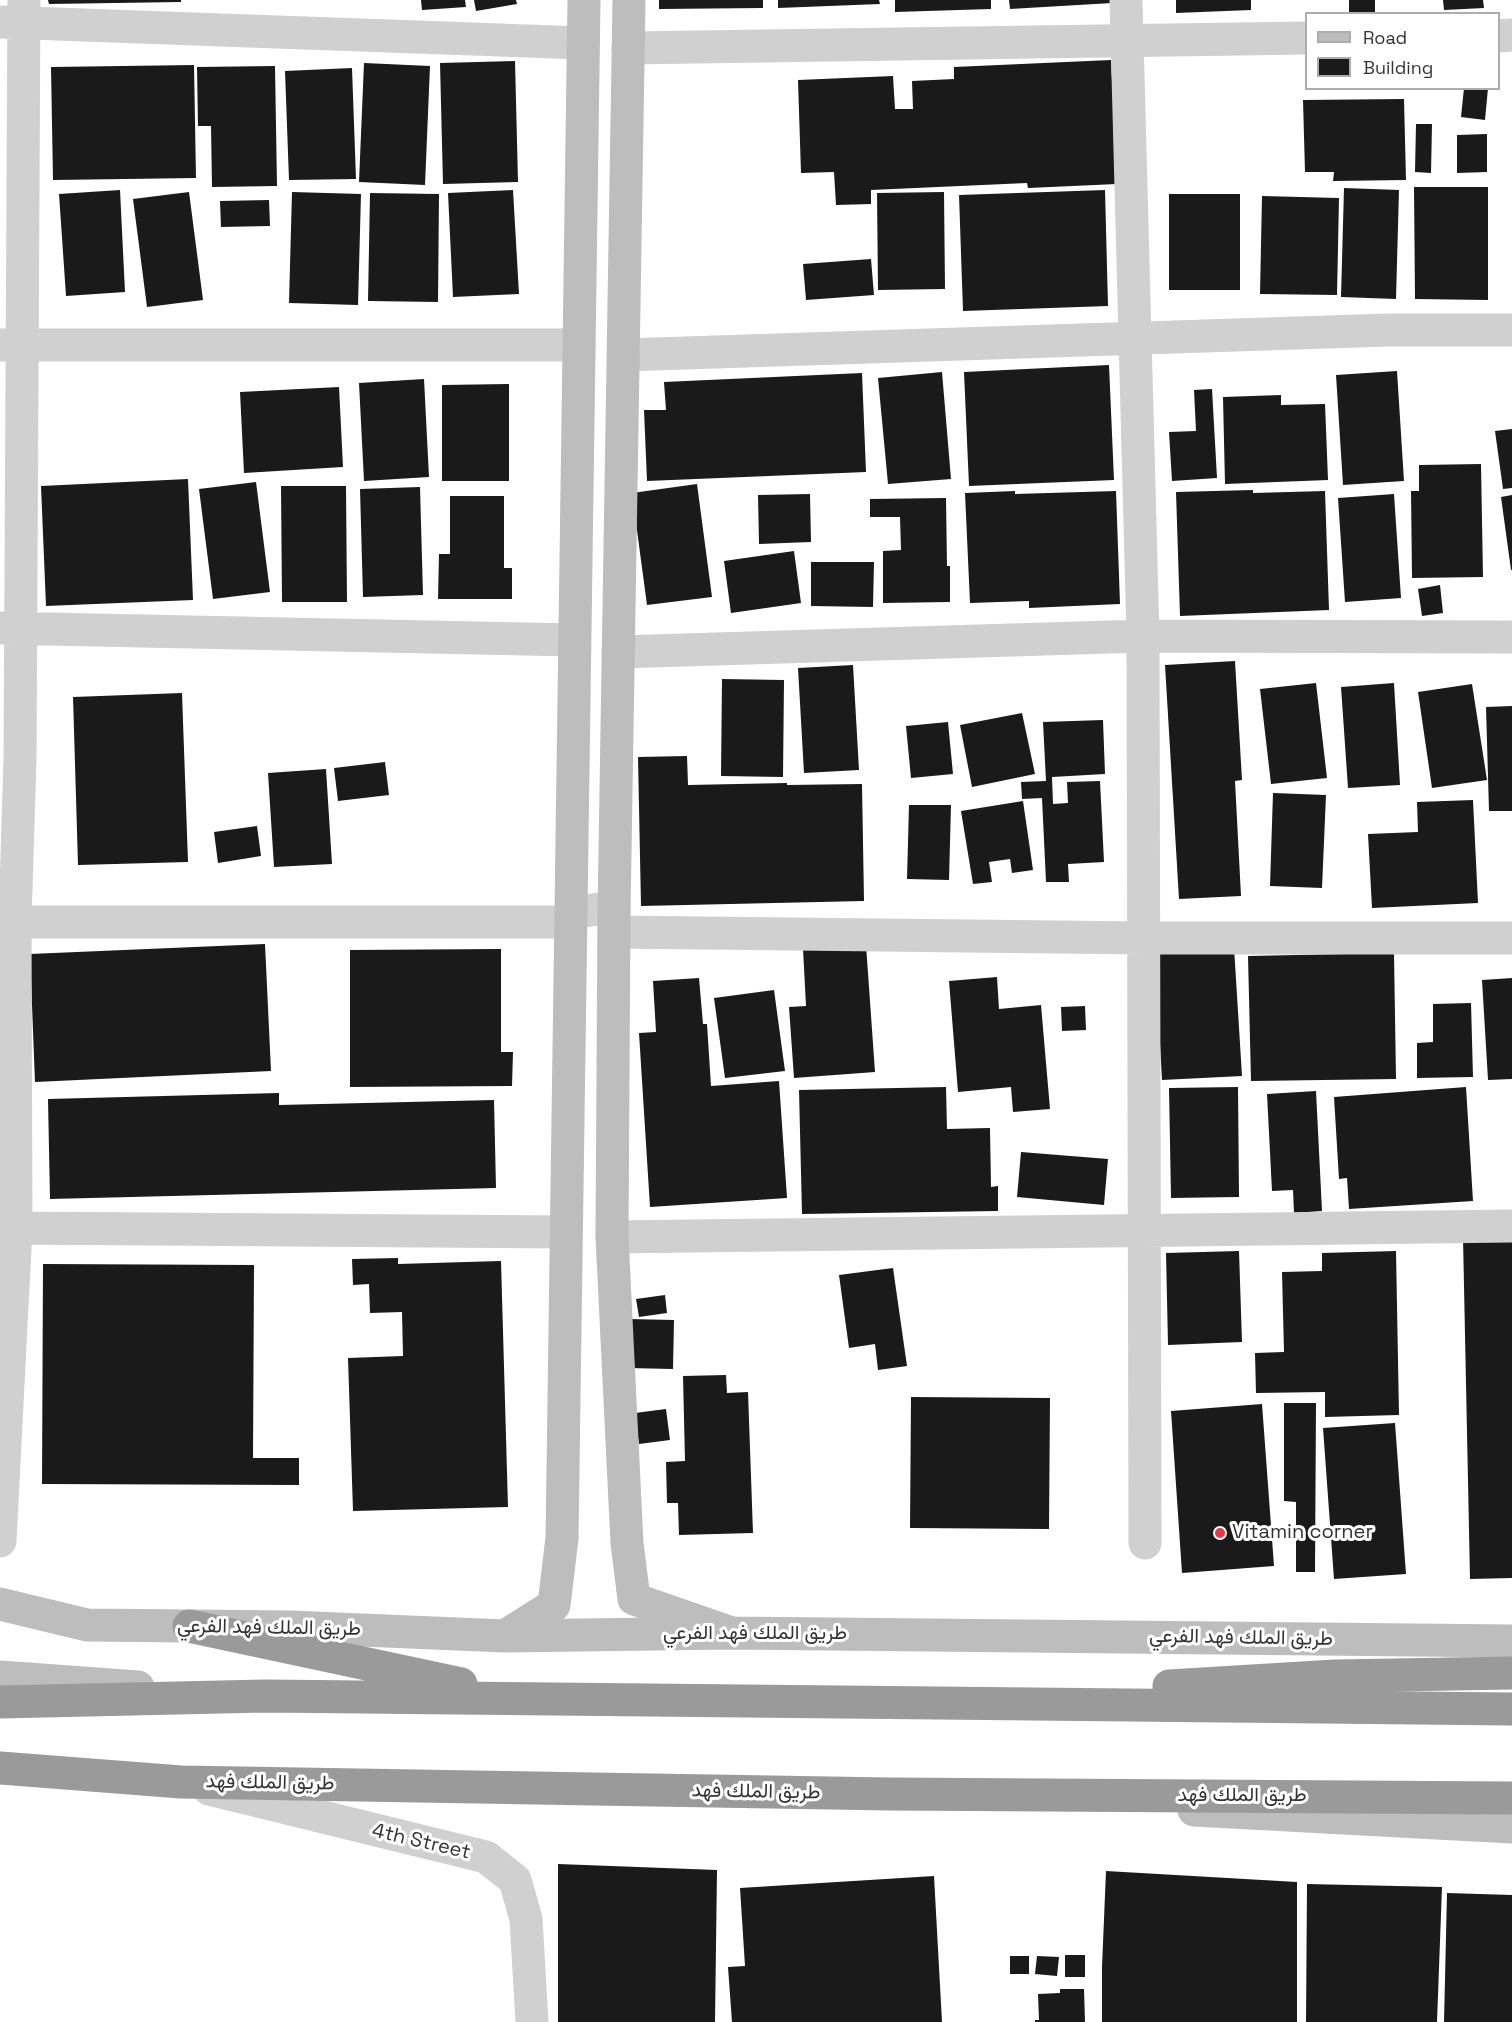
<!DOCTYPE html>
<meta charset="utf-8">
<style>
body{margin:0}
#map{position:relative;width:1512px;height:2022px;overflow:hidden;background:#fff;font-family:"Space Grotesk",sans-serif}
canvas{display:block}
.legend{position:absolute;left:1305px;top:12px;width:195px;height:78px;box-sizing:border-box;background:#fff;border:2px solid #adadad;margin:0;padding:8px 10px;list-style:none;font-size:18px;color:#333}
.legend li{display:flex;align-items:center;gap:12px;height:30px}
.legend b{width:30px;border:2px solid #adadad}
</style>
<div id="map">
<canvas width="1512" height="2022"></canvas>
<ul class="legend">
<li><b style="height:8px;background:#bdbdbd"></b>Road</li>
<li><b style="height:16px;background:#1a1a1a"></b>Building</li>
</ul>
</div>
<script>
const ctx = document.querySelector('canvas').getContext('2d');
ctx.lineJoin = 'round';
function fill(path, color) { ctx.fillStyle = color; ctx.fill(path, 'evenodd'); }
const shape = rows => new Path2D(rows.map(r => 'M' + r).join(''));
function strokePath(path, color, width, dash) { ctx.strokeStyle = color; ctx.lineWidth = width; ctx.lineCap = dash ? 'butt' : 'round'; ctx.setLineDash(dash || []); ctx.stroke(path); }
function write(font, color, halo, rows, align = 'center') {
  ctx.font = font + ' "Space Grotesk",Vazirmatn,sans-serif'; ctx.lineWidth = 6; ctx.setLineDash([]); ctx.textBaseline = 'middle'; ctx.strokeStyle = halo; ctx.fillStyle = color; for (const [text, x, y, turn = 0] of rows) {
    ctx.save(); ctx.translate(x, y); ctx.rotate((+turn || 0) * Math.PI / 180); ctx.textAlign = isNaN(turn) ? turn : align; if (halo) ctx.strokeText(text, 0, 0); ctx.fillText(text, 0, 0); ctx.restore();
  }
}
fill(shape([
 [48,0,181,0,181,2,49,4],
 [421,0,465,0,466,7,422,10],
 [474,0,516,0,517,4,476,11],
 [659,0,763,0,763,8,659,9],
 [778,0,879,0,880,4,778,8],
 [895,0,991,0,991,9,895,12],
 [1009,0,1111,0,1112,3,1010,9],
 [1176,0,1251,0,1251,10,1176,13],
 [1349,0,1375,0,1375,13,1349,14],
 [1443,0,1483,0,1484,8,1444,10],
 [1111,60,1117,184,1028,188,1027,183,871,190,871,204,836,205,834,172,801,173,798,80,893,76,895,109,913,109,912,81,954,79,954,67],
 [515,61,518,182,443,184,440,63],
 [364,63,430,66,425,185,359,182],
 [194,65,196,178,53,180,51,67],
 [275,66,277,186,212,187,211,126,198,126,197,67],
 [352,68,356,179,289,180,285,71],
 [1464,88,1488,88,1485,120,1461,117],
 [1404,99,1406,180,1333,181,1334,172,1305,172,1303,100],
 [1416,124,1432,124,1431,173,1415,172],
 [1487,134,1487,172,1457,173,1457,135],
 [1414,187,1488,187,1488,300,1415,299],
 [1344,188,1399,190,1396,299,1341,297],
 [120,190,125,292,66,296,59,194],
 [513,190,519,294,453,297,448,193],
 [1105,190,1108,306,963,311,959,195],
 [189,192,203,300,147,307,133,199],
 [292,192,361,194,358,305,289,303],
 [944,192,945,289,878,290,877,193],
 [370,193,439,194,438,302,368,301],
 [1169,194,1240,194,1240,290,1169,290],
 [1262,196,1339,198,1337,295,1260,294],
 [269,200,270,226,221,227,220,201],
 [871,259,874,295,806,300,803,264],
 [1109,365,1114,480,969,486,964,372],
 [1397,371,1404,481,1343,485,1336,375],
 [942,372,951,479,888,484,878,378],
 [862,373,866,472,647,481,644,410,666,410,664,382],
 [424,379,429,477,364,481,359,383],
 [509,384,509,481,442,481,442,385],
 [339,387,343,467,244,473,240,392],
 [1212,389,1217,478,1172,481,1169,432,1196,431,1194,390],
 [1281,395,1281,405,1325,404,1328,480,1225,484,1223,397],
 [1512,429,1512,488,1503,489,1495,431],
 [1481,464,1483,577,1412,578,1411,491,1419,491,1419,465],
 [188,479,193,600,46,606,41,486],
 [256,482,270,592,213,599,199,489],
 [697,484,712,597,647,605,632,493],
 [281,486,346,486,347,602,282,602],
 [420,487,423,595,363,597,360,489],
 [1253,490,1253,493,1325,491,1329,610,1180,616,1176,492],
 [1015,491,1015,494,1116,491,1120,604,1029,608,1029,601,970,603,965,493],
 [810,494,811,542,759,544,758,495],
 [1394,494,1401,598,1345,602,1338,498],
 [1512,495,1512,570,1511,570,1501,497],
 [450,496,504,496,504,568,512,568,512,599,438,599,439,554,450,554],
 [946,498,947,566,950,566,950,602,883,603,883,551,901,550,900,517,870,517,870,499],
 [794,551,801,603,731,613,724,561],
 [811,562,874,562,873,607,811,606],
 [1440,585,1443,613,1422,616,1418,589],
 [1235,661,1242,780,1235,781,1241,896,1179,899,1165,665],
 [853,665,859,770,804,773,798,668],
 [722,679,784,680,783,777,721,776],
 [1316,683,1327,778,1271,784,1260,689],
 [1394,683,1400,785,1348,788,1341,687],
 [1472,684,1487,780,1432,788,1418,692],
 [182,693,188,862,78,865,73,697],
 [1512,706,1512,811,1489,811,1486,707],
 [1022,713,1035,774,972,787,960,725],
 [1103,720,1105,774,1052,777,1053,804,1068,803,1067,782,1100,781,1104,862,1068,864,1069,882,1046,882,1042,798,1022,799,1021,782,1046,781,1043,722],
 [948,722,953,774,911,778,906,726],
 [687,756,688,785,787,783,787,785,862,784,864,901,641,906,638,757],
 [385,762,389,795,338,801,334,768],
 [326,769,332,864,274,867,268,773],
 [1273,793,1326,795,1322,888,1270,886],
 [1473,800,1478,903,1372,908,1368,834,1418,832,1417,802],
 [1023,801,1033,870,1012,873,1010,859,989,862,992,882,973,884,961,811],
 [909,805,951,805,949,880,907,879],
 [257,826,261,856,218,863,214,832],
 [265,944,271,1071,35,1082,30,954],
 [866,945,875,1072,794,1078,789,1007,806,1006,803,949],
 [1234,947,1242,1076,1162,1080,1155,951],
 [501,949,501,1052,513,1052,512,1086,350,1087,350,950],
 [1394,953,1396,1079,1251,1081,1248,956],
 [997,977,999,1009,1041,1005,1050,1109,1013,1112,1011,1087,958,1092,949,981],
 [699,978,703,1024,707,1024,711,1086,779,1081,787,1198,650,1207,639,1033,656,1032,653,981],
 [1512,978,1512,1079,1488,1080,1482,980],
 [774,990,785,1071,725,1078,714,998],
 [1471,1003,1473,1077,1417,1078,1417,1043,1433,1042,1433,1004],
 [1085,1006,1086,1030,1062,1031,1061,1007],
 [946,1087,947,1129,990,1128,991,1187,998,1186,998,1211,802,1214,799,1090],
 [1238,1087,1239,1197,1171,1198,1169,1088],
 [1466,1087,1473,1201,1349,1209,1347,1178,1339,1179,1334,1097],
 [1316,1091,1322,1211,1294,1213,1293,1190,1272,1191,1267,1094],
 [279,1093,279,1105,494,1100,496,1188,50,1199,48,1099],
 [1021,1152,1108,1159,1104,1205,1017,1197],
 [1512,1236,1512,1578,1470,1579,1463,1237],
 [1239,1251,1242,1342,1168,1345,1166,1253],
 [1396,1251,1399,1415,1325,1417,1325,1392,1256,1393,1255,1353,1284,1352,1282,1272,1322,1271,1322,1253],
 [398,1258,398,1264,501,1261,508,1507,353,1511,348,1358,403,1356,402,1312,370,1313,369,1284,353,1285,352,1259],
 [43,1264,254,1265,253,1458,299,1458,299,1485,42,1484],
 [893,1268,907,1366,878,1370,875,1344,849,1348,839,1275],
 [665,1295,667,1313,639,1317,636,1299],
 [628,1319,674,1320,673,1369,627,1368],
 [726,1375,727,1393,748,1392,753,1533,679,1535,678,1503,667,1503,666,1462,685,1461,683,1376],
 [911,1397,1050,1398,1049,1529,910,1528],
 [1284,1403,1316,1403,1315,1572,1296,1572,1296,1502,1284,1501],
 [1262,1404,1274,1566,1182,1573,1171,1411],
 [666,1409,670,1440,639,1444,635,1413],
 [1395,1423,1406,1574,1334,1579,1323,1428],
 [558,1864,717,1870,715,2022,558,2022],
 [1106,1871,1297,1882,1297,2022,1102,2022,1102,1967],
 [934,1876,942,2022,732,2022,728,1967,745,1966,740,1888],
 [1307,1884,1442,1887,1437,2022,1306,2022],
 [1447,1893,1512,1895,1512,2022,1444,2022],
 [1065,1955,1085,1955,1085,1977,1065,1977],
 [1010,1956,1029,1956,1029,1974,1010,1974],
 [1037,1956,1059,1957,1057,1976,1035,1974],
 [1060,1989,1084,1989,1085,2022,1035,2022,1035,2020,1039,2020,1038,1994,1060,1993]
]), '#1a1a1a');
strokePath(shape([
 [1126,0,1143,636,1145,1543],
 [0,22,583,43],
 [1498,36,1512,35],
 [628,48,1306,38],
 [2,345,579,345],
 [624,355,1388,330,1512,330],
 [0,628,574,640],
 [618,652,1143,636,1512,637],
 [570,913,614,907,614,912],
 [0,922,570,922],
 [616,932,1144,938,1512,938],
 [16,1228,566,1232],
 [612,1237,1512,1226],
 [0,1541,16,1228,15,922,20,759,24,0]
]), '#d0d0d0', 33);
strokePath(shape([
 [209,1789,486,1857,515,1880,526,1919,532,2022]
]), '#d0d0d0', 33);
strokePath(shape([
 [629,0,614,912,612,1237,627,1543,634,1599,732,1633],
 [0,1604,87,1625,291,1627,505,1636,732,1633,1512,1641],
 [505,1636,554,1605,562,1538,584,0],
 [0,1677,138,1687],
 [1194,1810,1512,1827]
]), '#bdbdbd', 33);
strokePath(shape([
 [189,1626,461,1684],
 [1169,1686,1335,1676,1512,1673],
 [0,1702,265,1696,1512,1709],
 [0,1768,181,1782,889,1794,1512,1798]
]), '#9a9a9a', 33);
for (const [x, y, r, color] of [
 [1220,1533,6,"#e63946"]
]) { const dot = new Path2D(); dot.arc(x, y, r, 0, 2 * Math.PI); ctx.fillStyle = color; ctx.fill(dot); strokePath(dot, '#fff', 2); }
write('20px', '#333', '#fff', [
 ["Vitamin corner",1232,1533]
], 'left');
write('20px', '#333', '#fff', [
 ["طريق الملك فهد الفرعي",269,1628,1],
 ["طريق الملك فهد الفرعي",755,1634],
 ["طريق الملك فهد الفرعي",1241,1638,1],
 ["طريق الملك فهد",270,1783,1],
 ["طريق الملك فهد",756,1792,1],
 ["طريق الملك فهد",1242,1796],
 ["4th Street",421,1842,13]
]);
</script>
